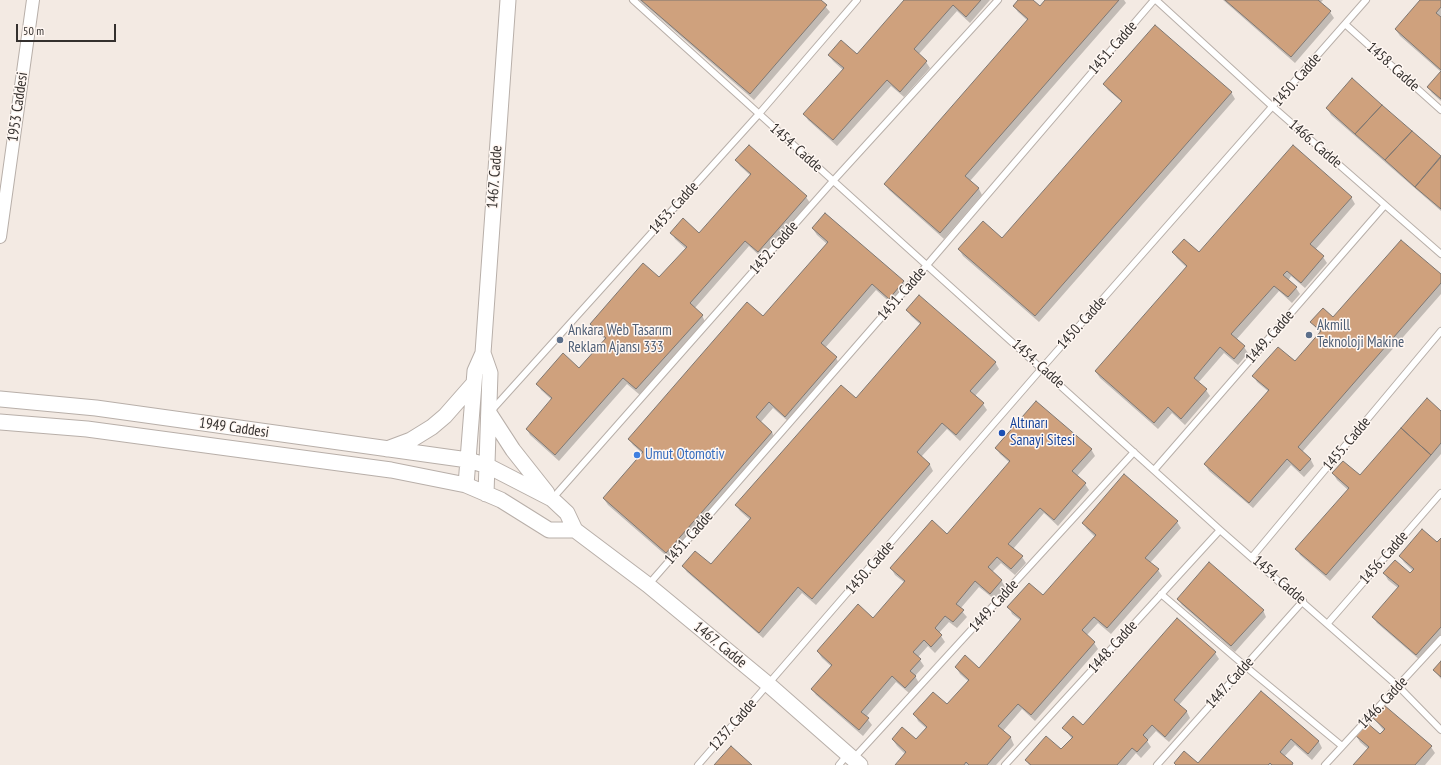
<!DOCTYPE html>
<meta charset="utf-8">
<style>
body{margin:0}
#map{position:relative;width:1441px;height:765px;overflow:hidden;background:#f3eae3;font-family:"PT Sans Narrow",sans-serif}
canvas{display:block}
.scale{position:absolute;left:16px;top:24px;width:100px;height:18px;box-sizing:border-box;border:2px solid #34302e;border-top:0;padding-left:5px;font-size:12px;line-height:14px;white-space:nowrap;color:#34302e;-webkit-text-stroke:3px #fff7f2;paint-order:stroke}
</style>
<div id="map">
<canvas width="1441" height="765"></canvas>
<div class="scale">50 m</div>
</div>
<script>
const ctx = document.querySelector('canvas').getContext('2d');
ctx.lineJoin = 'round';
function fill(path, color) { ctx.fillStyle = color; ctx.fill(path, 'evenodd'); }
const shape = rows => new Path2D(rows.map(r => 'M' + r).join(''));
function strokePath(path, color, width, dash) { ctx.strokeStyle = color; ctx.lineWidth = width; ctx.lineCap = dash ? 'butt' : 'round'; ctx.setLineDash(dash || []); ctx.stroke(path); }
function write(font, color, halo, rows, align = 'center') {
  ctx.font = font + ' "PT Sans Narrow",sans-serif'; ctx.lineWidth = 3; ctx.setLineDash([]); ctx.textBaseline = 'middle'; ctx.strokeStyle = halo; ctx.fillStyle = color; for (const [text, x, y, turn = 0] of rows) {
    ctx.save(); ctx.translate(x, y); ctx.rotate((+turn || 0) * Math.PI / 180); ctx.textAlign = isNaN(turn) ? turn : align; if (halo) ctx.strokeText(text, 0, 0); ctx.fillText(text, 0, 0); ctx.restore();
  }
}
fill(shape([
 [639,0,820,0,830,12,754,100],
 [906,0,990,0,970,23,957,11,918,55,926,62,930,68,904,97,891,86,837,146,808,120,805,114,843,70,833,61,829,55,857,55],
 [1019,0,1031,0,1040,8,1046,0,1124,0,1126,3,970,181,979,189,982,195,944,239,889,190,885,184,1028,21,1018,12,1014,6],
 [1223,0,1323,0,1320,3,1330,12,1334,18,1295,63],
 [1422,0,1441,0,1441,72,1400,36,1396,30],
 [1441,73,1441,101,1432,93,1428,87],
 [1352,80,1441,158,1441,211,1331,115,1327,108],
 [1104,84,1231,92,1235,99,1039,322,963,256,959,249,1002,239,1122,102,1108,90],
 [749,146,806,197,810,203,762,258,749,246,694,309,702,315,705,322,640,395,627,384,559,461,530,435,527,429,552,400,541,390,538,384,580,369,606,340,595,330,591,324,659,279,686,249,675,239,672,233,699,234,751,176,740,166,736,160],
 [1351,197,1355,204,1315,250,1323,257,1327,263,1305,288,1291,276,1288,281,1296,288,1300,294,1292,303,1279,291,1236,340,1244,347,1248,353,1238,365,1224,353,1198,383,1206,390,1210,396,1185,425,1172,413,1158,429,1100,378,1096,372,1187,268,1177,258,1173,252,1199,254],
 [826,214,903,282,907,289,893,305,876,290,825,348,836,358,840,365,789,422,773,408,760,423,772,432,775,439,670,559,608,505,604,499,643,454,633,445,629,439,763,318,827,244,817,235,813,229],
 [1441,276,1441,294,1302,452,1311,460,1314,466,1304,477,1291,465,1253,508,1209,471,1205,464,1269,392,1257,382,1254,376,1295,362,1320,333,1311,322,1333,318],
 [907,310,995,362,999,369,975,396,983,404,987,410,960,441,947,429,921,457,930,465,933,471,816,605,802,593,763,638,687,572,683,566,711,565,750,520,740,511,736,505,856,399,921,325,911,316],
 [1441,412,1441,454,1330,581,1300,555,1297,549,1348,490,1337,480,1333,473,1360,477],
 [996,448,1091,449,1095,456,1077,476,1085,484,1089,490,1058,526,1044,513,1013,549,1022,557,1026,563,1015,575,1001,563,992,572,1001,580,1005,587,994,599,979,587,960,609,967,617,957,628,949,622,939,633,945,642,935,653,928,646,918,657,924,666,915,676,919,683,909,693,896,682,866,717,872,725,863,736,816,695,812,689,832,667,822,658,818,652,873,619,905,583,895,575,891,568,947,535,1010,463,1000,454],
 [1177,522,1181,528,1150,563,1158,570,1162,576,1111,634,1098,623,1086,636,1094,643,1098,649,1035,721,1022,709,1003,731,1011,738,1014,745,996,765,896,765,905,754,897,746,893,740,916,741,927,729,918,721,915,714,947,706,968,681,960,674,956,667,979,669,1021,621,1012,614,1009,607,1043,597,1095,537,1087,529,1083,523],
 [1441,539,1441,638,1421,661,1377,623,1373,617,1398,588,1388,580,1384,573,1410,575,1413,571,1404,562,1400,556,1438,543],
 [1178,599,1263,610,1266,617,1235,652,1182,605],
 [1215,653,1219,659,1179,705,1187,712,1190,718,1169,742,1156,731,1147,741,1151,747,1141,758,1136,753,1126,765,1029,765,1027,761,1062,751,1072,739,1064,728,1083,726],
 [1441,663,1441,679,1434,670],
 [1262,692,1319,742,1322,748,1312,760,1295,745,1284,757,1293,765,1176,765,1175,763,1198,765],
 [1374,718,1431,747,1435,753,1425,765,1354,765,1368,749,1360,742,1356,735,1380,736,1384,731]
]), '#0003');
const building = shape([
 [641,0,821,0,827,5,750,94,641,0],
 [904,0,981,0,966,17,953,5,914,49,927,61,900,92,887,80,833,140,803,114,844,68,828,55,841,40,857,54,904,0],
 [1018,0,1033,0,1040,6,1045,0,1119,0,965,176,979,188,940,233,884,184,1028,19,1013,6,1018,0],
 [1225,0,1318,0,1331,11,1291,57,1225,0],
 [1420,0,1441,0,1441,7,1436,13,1441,17,1441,70,1395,29,1420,0],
 [1155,25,1232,92,1035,316,958,249,983,221,1002,238,1122,101,1103,84,1155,25],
 [1441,71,1441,99,1427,87,1441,71],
 [1352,78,1382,105,1355,134,1326,108,1352,78],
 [1382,105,1412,131,1385,160,1355,134,1382,105],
 [1412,131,1441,156,1415,187,1385,160,1412,131],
 [749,145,807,196,758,252,745,241,690,303,703,315,636,389,623,378,555,455,526,429,552,398,536,384,563,353,579,368,606,338,590,324,643,263,659,277,687,247,670,233,683,218,699,233,751,174,735,160,749,145],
 [1293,145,1352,197,1310,244,1324,256,1301,283,1287,271,1283,275,1297,287,1288,297,1274,286,1231,334,1245,346,1234,359,1220,347,1194,378,1207,389,1181,419,1168,407,1154,423,1095,371,1187,266,1172,252,1184,239,1199,252,1293,145],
 [1441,157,1441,209,1415,187,1441,157],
 [825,213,904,281,889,299,872,284,821,343,837,357,785,417,769,402,756,417,772,432,666,553,603,498,643,452,628,439,747,302,763,316,828,242,812,228,825,213],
 [1401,240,1441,274,1441,283,1298,447,1311,459,1300,471,1287,459,1249,503,1204,464,1269,390,1252,376,1278,347,1295,361,1321,331,1310,322,1323,308,1333,317,1401,240],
 [919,295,996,362,970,391,984,403,956,435,942,423,917,452,930,464,812,599,798,587,759,633,682,566,695,551,711,564,751,518,735,505,841,385,856,398,921,323,906,310,919,295],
 [1427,398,1441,411,1441,443,1431,455,1401,428,1427,398],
 [1036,401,1092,449,1072,471,1086,483,1054,520,1040,508,1008,544,1023,556,1011,569,997,557,988,567,1002,580,990,594,975,581,956,604,964,610,953,622,945,616,935,628,942,635,931,647,924,640,913,652,921,659,910,671,916,676,905,688,892,676,861,712,869,718,859,730,811,689,832,665,817,651,858,604,873,618,905,581,890,568,932,520,947,534,1010,461,995,448,1036,401],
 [1401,428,1431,455,1326,575,1295,549,1349,488,1332,473,1343,461,1360,475,1401,428],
 [1124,474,1178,521,1145,558,1159,569,1107,628,1094,617,1082,630,1095,642,1031,715,1018,704,998,726,1011,737,987,765,969,765,966,762,964,765,895,765,906,752,892,739,902,727,916,739,927,727,913,714,933,692,947,704,969,680,955,667,965,655,979,668,1021,619,1007,607,1029,583,1043,595,1096,535,1082,523,1124,474],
 [1422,529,1437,542,1441,538,1441,627,1416,655,1372,617,1399,586,1383,573,1395,560,1410,573,1414,569,1399,556,1422,529],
 [1209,562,1264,610,1231,646,1177,599,1209,562],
 [1177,618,1216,652,1174,700,1187,711,1165,737,1152,725,1143,735,1148,740,1137,752,1132,748,1117,765,1031,765,1025,760,1046,736,1061,749,1073,737,1062,728,1073,716,1083,725,1177,618],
 [1441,661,1441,677,1433,670,1441,661],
 [1261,691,1319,741,1308,754,1291,739,1280,752,1293,763,1292,765,1272,765,1270,763,1268,765,1176,765,1174,763,1184,751,1198,763,1261,691],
 [1384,705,1432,746,1415,765,1353,765,1369,747,1355,735,1366,722,1380,734,1385,729,1373,718,1384,705],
 [731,746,752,765,714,765,731,746]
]);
fill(building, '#cfa17d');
strokePath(building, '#7f7771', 1);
const service = shape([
 [633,0,1220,530,1399,687,1441,730],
 [1156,0,1273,107,1441,254],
 [1345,24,1441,110],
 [492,410,758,115,857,0],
 [1155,469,1385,205],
 [552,499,833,181,998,0],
 [1252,557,1441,331],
 [649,584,927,265,1154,0],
 [1161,594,1245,666,1342,746],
 [1328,623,1441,493],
 [853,759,1134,452],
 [698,765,1042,368,1366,0],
 [839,765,848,754],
 [1005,765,1220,530],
 [1157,765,1303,601],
 [1325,765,1441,639]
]);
const minor = shape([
 [0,237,33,0]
]);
const tertiary = shape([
 [483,353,490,373,486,494],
 [0,399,96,408,468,460,488,466,552,499,567,513,575,530,648,585,769,685,860,765],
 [489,413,513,450,547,493],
 [0,422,87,429,391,470,466,485,501,500,549,530,575,530],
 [387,449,411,440,432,427,445,416,474,383],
 [466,485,475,371,483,353,508,0]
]);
strokePath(service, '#b8afa9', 8);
strokePath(minor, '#b8afa9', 14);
strokePath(tertiary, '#b8afa9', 17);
strokePath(service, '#fff', 6);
strokePath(minor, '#fff', 12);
strokePath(tertiary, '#fff', 15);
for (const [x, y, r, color] of [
 [1309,335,4,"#5c6f8a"],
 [560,340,4,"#5c6f8a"],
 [1002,433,4,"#1a4fb4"],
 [637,455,4,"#3f7fe0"]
]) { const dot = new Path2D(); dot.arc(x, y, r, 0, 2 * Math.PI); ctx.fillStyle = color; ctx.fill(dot); strokePath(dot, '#fff7f2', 1.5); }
write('15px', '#34302e', '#fff7f2', [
 ["1451. Cadde",1113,48,-49],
 ["1458. Cadde",1393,67,42],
 ["1450. Cadde",1297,80,-49],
 ["1953 Caddesi",18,107,-82],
 ["1466. Cadde",1315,144,41],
 ["1454. Cadde",796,148,42],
 ["1467. Cadde",495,177,-86],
 ["1453. Cadde",674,208,-48],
 ["1452. Cadde",774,248,-49],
 ["1451. Cadde",902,294,-49],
 ["1450. Cadde",1082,323,-48],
 ["1449. Cadde",1270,337,-49],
 ["1454. Cadde",1038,364,42],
 ["1949 Caddesi",234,428,8],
 ["1455. Cadde",1347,444,-50],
 ["1451. Cadde",689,538,-49],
 ["1456. Cadde",1384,558,-49],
 ["1450. Cadde",870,568,-49],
 ["1454. Cadde",1279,580,41],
 ["1449. Cadde",994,606,-48],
 ["1467. Cadde",720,645,39],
 ["1448. Cadde",1113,647,-48],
 ["1447. Cadde",1230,683,-48],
 ["1446. Cadde",1383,703,-47],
 ["1237. Cadde",733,725,-49]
]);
write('15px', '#4e5e75', '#fff7f2', [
 ["Akmill",1317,326],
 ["Teknoloji Makine",1317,343],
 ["Ankara Web Tasarım",568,331],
 ["Reklam Ajansı 333",568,348]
], 'left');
write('15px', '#164399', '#fff7f2', [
 ["Altınarı",1010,424],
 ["Sanayi Sitesi",1010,441]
], 'left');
write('15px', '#366cbe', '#fff7f2', [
 ["Umut Otomotiv",645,455]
], 'left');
</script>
